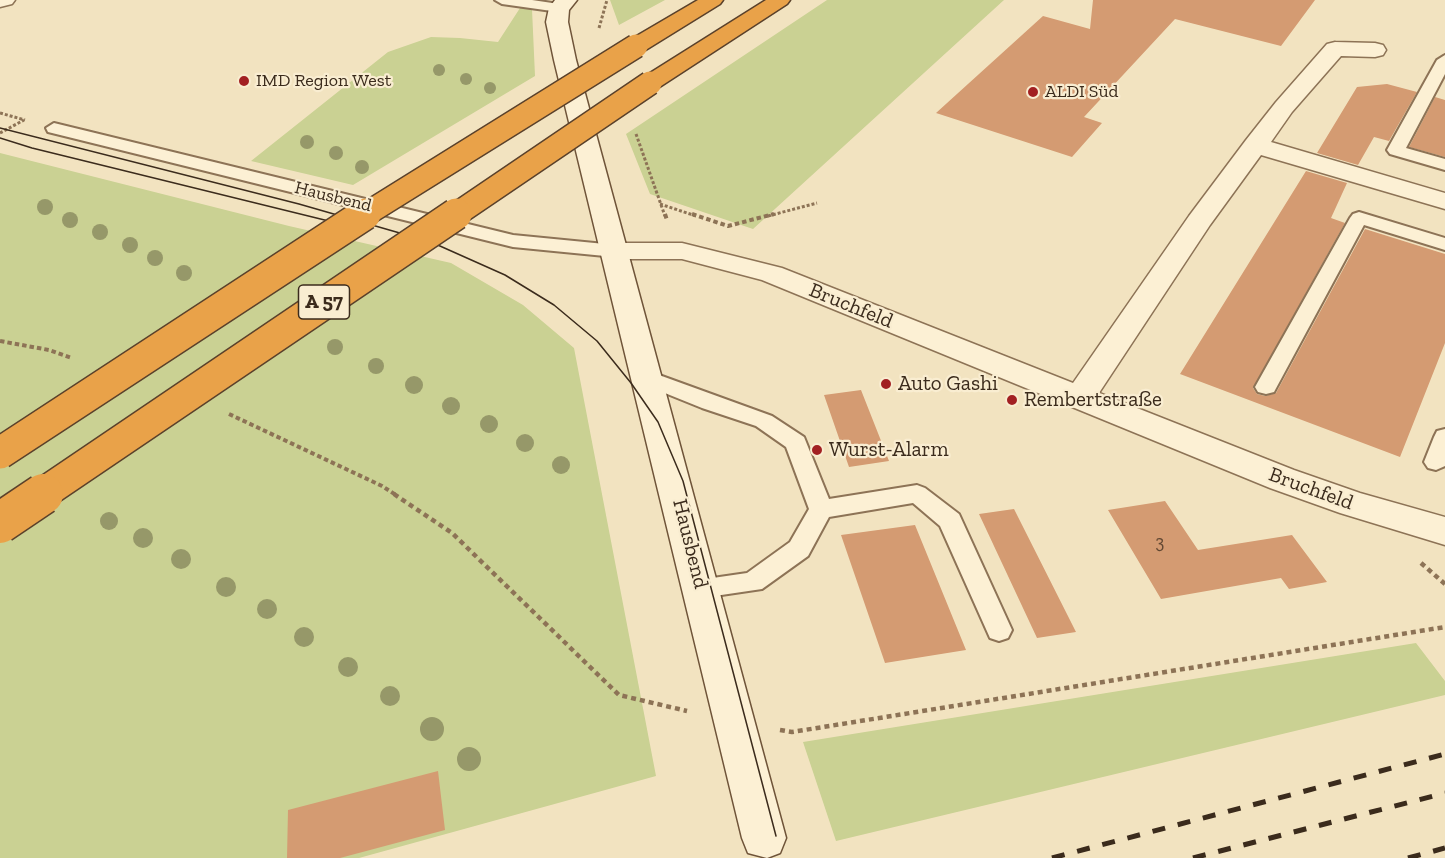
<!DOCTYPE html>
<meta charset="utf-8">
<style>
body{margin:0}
canvas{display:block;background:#f2e3c0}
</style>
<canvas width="1445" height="858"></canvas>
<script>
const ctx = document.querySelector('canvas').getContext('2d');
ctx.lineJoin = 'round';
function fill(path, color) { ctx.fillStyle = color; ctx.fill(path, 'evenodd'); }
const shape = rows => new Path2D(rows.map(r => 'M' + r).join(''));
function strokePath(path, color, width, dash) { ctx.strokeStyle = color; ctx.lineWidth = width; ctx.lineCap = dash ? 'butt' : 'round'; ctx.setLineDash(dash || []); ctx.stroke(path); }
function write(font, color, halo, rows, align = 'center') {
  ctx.font = font + ' "Zilla Slab",serif'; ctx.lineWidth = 4.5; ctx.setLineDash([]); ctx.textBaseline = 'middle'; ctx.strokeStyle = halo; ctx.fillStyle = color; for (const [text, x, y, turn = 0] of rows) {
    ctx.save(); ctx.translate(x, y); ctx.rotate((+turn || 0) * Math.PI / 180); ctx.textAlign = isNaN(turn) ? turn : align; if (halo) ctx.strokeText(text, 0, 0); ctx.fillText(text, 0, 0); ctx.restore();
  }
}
fill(shape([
 [610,0,665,0,619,25],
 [827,0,1004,0,753,229,650,194,626,134],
 [520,8,532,9,535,76,353,185,251,161,388,52,431,37,460,38,498,42],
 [0,153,289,226,451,263,523,305,574,348,656,776,359,858,0,858],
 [1416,643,1445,681,1445,695,836,841,803,742]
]), '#cad193');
fill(shape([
 [1093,0,1315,0,1281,46,1175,19,1084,117,1102,123,1072,157,936,113,1043,16,1090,29],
 [1387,84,1417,92,1389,141,1374,137,1358,165,1317,153,1357,87],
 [1435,97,1445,100,1445,157,1409,147],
 [1306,171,1347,183,1331,218,1345,223,1253,388,1257,394,1265,396,1276,393,1365,229,1445,254,1445,343,1400,457,1180,374],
 [861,390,889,461,849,467,824,395],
 [1165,501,1198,550,1292,535,1327,582,1289,589,1281,578,1161,599,1108,510],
 [1014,509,1076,632,1037,638,979,514],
 [915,525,966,650,885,663,841,535],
 [438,771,445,830,340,858,287,858,288,810]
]), '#d49b72');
const service = shape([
 [495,0,532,0,559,4,566,8,559,12,502,4,495,0],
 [1445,55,1445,74,1406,148,1445,159,1445,170,1390,154,1387,150,1437,60,1445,55],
 [54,123,513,235,615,245,622,247,625,251,622,255,615,257,513,247,48,132,46,128,54,123],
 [1359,212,1445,238,1445,250,1364,225,1274,392,1266,394,1258,392,1255,387,1350,218,1353,214,1359,212],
 [648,371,772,416,804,437,829,499,917,485,925,488,959,514,1012,630,1008,638,999,641,990,638,940,526,913,503,829,517,808,556,762,589,701,598,692,595,688,588,692,581,747,573,790,542,809,509,786,447,756,426,702,408,640,383,637,378,640,373,648,371],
 [1445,429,1445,466,1436,470,1428,468,1424,462,1434,437,1437,431,1445,429]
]);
const minor = shape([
 [0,0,15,0,12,4,0,7,0,0],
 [1335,42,1375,43,1383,45,1386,50,1383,55,1375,57,1341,56,1292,112,1271,142,1445,193,1445,209,1261,155,1210,225,1099,393,1294,470,1360,493,1445,517,1445,545,1340,513,1270,488,762,280,682,259,615,259,605,257,601,251,605,245,615,243,682,243,782,268,1073,383,1189,216,1246,140,1276,102,1327,44,1335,42]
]);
const secondary = shape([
 [555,0,577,0,569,10,568,22,576,60,786,838,780,853,767,858,748,853,742,838,554,60,546,22,549,8,555,0]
]);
const motorway = shape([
 [698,0,723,0,720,4,644,51,636,53,628,51,625,46,628,41,698,0],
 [766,0,790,0,787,4,658,88,650,90,642,88,638,83,642,78,766,0]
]);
strokePath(service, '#8d7356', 4);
strokePath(minor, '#8d7356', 3);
strokePath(secondary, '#6f5439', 3);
strokePath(motorway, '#5a412b', 3);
strokePath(shape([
 [599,28,607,0],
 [0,113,25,120],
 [0,133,24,120],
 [636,134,665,216],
 [660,204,696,216],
 [768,216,817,203]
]), '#8d7356', 3, [3, 2]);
strokePath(shape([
 [665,214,667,220],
 [692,214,728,226,774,214],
 [0,341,49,350,72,358],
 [229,414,382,486,396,495]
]), '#8d7356', 4, [4.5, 3]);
strokePath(shape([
 [394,494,452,533,619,695,687,711],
 [1421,563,1445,584],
 [780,730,792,732,1445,627]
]), '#8d7356', 4.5, [5, 4]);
fill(service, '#fcf0d4');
fill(minor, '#fcf0d4');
fill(secondary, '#fcf0d4');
fill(motorway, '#e9a249');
strokePath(shape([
 [0,128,299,204,431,242,505,275,554,305,597,341,631,383,658,422,683,481,776,836],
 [0,138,32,148,349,226]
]), '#3b2b1c', 1.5);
strokePath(shape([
 [1052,858,1445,754],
 [1193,858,1445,793],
 [1408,858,1445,848]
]), '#3b2b1c', 5, [13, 13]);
const motorwayBridgeFar2 = shape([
 [363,216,636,46],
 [454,216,650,83]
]);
const motorwayBridgeFar1 = shape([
 [0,453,365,214],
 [41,495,456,214]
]);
const motorwayBridge = shape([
 [0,523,43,494]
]);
strokePath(motorwayBridgeFar2, '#5a412b', 26, []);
strokePath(motorwayBridgeFar1, '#5a412b', 34, []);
strokePath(motorwayBridge, '#5a412b', 43, []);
strokePath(motorwayBridgeFar2, '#e9a249', 23);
strokePath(motorwayBridgeFar1, '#e9a249', 31);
strokePath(motorwayBridge, '#e9a249', 40);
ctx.fillStyle = '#969869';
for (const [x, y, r] of [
 [439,70,6],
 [466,79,6],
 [490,88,6],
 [307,142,7],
 [336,153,7],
 [362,167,7],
 [45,207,8],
 [70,220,8],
 [100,232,8],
 [130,245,8],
 [155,258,8],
 [184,273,8],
 [335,347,8],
 [376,366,8],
 [414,385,9],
 [451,406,9],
 [489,424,9],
 [525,443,9],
 [561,465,9],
 [109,521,9],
 [143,538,10],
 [181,559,10],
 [226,587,10],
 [267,609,10],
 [304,637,10],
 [348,667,10],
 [390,696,10],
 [432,729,12],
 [469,759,12]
]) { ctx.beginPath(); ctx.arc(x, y, r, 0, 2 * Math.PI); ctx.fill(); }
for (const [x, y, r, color] of [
 [244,81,6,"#a22022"],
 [1033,92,6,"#a22022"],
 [886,384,6,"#a22022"],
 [1012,400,6,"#a22022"],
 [817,450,6,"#a22022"]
]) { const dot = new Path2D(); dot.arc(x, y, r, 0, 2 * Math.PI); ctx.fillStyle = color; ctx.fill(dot); strokePath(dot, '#f9edd1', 2); }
write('18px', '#3b2b1c', '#f9edd1', [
 ["IMD Region West",256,81],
 ["ALDI Süd",1045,92]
], 'left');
write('18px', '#3b2b1c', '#f9edd1', [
 ["Hausbend",333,197,14]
]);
write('18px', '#614732', null, [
 ["3",1160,543]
]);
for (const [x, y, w] of [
 [324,302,51]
]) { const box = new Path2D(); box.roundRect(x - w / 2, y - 17, w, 34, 4.5); ctx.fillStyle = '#f9edd1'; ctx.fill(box); strokePath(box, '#3b2b1c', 1.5); }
write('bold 20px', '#3b2b1c', null, [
 ["A 57",324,302]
]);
write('21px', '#3b2b1c', '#f9edd1', [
 ["Bruchfeld",851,306,22],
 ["Bruchfeld",1311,489,20],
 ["Hausbend",690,544,76]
]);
write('21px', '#3b2b1c', '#f9edd1', [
 ["Auto Gashi",898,384],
 ["Rembertstraße",1024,400],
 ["Wurst-Alarm",829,450]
], 'left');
</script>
